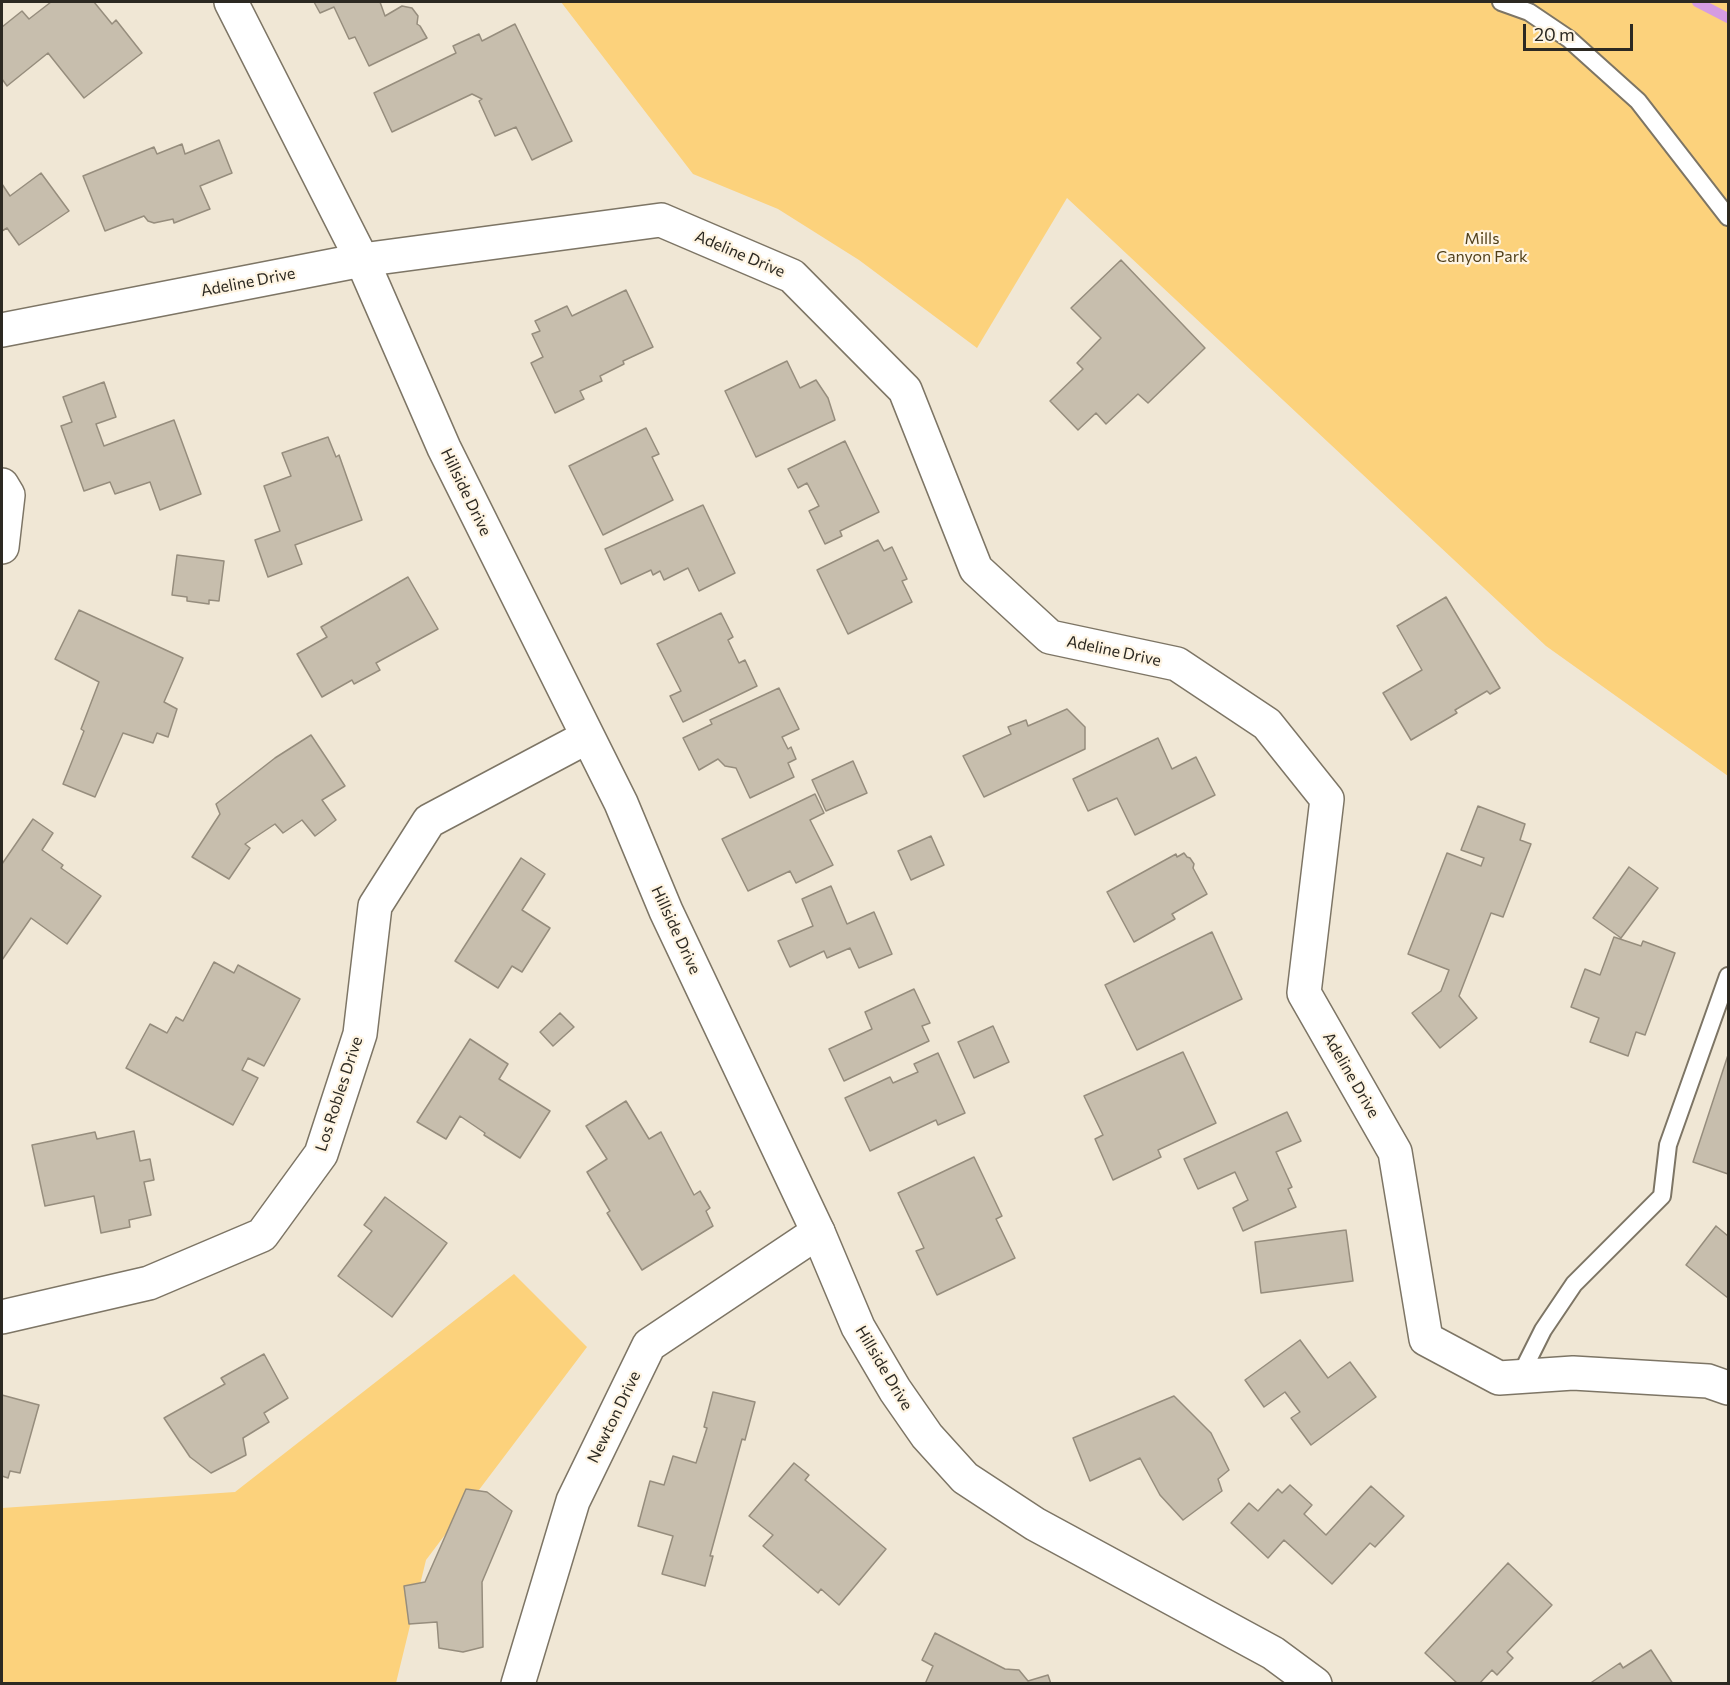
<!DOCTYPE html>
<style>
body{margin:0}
#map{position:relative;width:1730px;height:1685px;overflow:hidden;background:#f0e7d5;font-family:Commissioner,sans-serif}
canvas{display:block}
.frame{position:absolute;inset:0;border:3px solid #2c2922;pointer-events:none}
.scale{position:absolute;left:1523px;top:24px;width:110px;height:27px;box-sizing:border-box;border:3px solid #2c2922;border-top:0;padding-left:8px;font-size:18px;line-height:21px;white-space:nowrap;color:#2c2922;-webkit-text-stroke:4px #fef4e2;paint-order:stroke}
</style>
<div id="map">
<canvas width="1730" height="1685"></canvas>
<div class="frame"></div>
<div class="scale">20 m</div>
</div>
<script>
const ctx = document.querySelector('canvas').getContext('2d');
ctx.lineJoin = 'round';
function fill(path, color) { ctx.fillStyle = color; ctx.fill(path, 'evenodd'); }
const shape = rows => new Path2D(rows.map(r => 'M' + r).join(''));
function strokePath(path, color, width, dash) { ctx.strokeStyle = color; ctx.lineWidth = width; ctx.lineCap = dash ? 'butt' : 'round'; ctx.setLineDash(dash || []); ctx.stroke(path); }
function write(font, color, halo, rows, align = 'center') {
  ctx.font = font + ' Commissioner,sans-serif'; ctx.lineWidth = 4.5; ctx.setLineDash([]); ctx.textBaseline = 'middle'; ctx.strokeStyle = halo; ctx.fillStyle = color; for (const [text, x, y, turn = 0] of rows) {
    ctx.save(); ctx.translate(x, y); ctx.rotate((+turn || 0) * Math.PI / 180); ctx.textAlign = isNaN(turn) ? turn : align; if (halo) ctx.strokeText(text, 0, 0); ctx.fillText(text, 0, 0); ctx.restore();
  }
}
fill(shape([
 [561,2,1728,2,1728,776,1546,646,1067,198,977,348,859,260,778,209,693,174],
 [514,1274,587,1347,426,1560,396,1683,2,1684,2,1508,235,1492]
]), '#fcd27c');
strokePath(shape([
 [1697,2,1728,18]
]), '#d59ce2', 10);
const building = shape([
 [51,2,94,2,112,24,116,20,142,53,84,98,48,53,7,86,2,79,2,27,22,11,29,19,51,2],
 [314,2,380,2,385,16,402,6,412,8,418,16,417,24,420,26,427,38,369,66,355,37,349,39,334,7,320,13,314,2],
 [515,24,572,141,532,160,516,127,495,136,479,101,482,99,472,94,392,132,374,93,456,53,453,46,479,34,482,41,515,24],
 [219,140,232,173,200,186,210,209,174,223,173,219,154,223,148,221,144,216,105,231,83,176,154,147,157,154,182,144,185,154,219,140],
 [41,173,69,211,19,245,7,228,2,231,2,184,10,196,41,173],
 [1121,260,1205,348,1148,403,1138,394,1106,424,1096,413,1078,430,1050,401,1083,369,1077,363,1101,338,1071,308,1121,260],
 [626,290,653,347,623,361,624,364,600,376,602,381,580,391,584,399,555,413,531,363,543,357,532,334,540,331,535,321,567,306,572,316,626,290],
 [787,361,800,388,816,380,828,398,835,420,756,457,725,391,787,361],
 [104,382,116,417,96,424,104,446,174,420,201,494,160,510,150,482,115,494,110,482,84,491,61,426,72,422,63,397,104,382],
 [646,428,659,454,652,457,673,500,603,535,569,466,646,428],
 [328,437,336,457,339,455,362,520,295,545,302,564,268,577,255,540,280,531,264,486,291,476,282,453,328,437],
 [845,441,879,512,840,531,842,536,825,544,809,511,819,506,807,483,798,488,788,469,845,441],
 [703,505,735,573,699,591,688,568,664,580,660,571,653,575,651,570,621,584,605,549,703,505],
 [878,540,884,551,892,547,907,579,902,581,912,602,848,634,817,570,878,540],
 [177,555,224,561,219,601,209,600,209,604,187,601,187,597,172,595,177,555],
 [408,577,438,629,376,663,380,670,354,684,352,680,322,697,297,654,327,637,321,627,408,577],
 [1446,597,1500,688,1490,694,1487,691,1455,710,1457,713,1411,740,1383,693,1422,670,1397,626,1446,597],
 [79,610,183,658,164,702,177,709,168,737,157,733,153,743,123,733,95,797,63,784,84,731,81,729,99,682,55,659,79,610],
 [721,613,733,637,728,640,739,663,745,660,757,686,683,722,670,696,681,691,657,644,721,613],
 [779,688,799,729,782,737,788,749,791,747,796,759,788,763,794,777,750,798,736,768,725,766,718,759,699,770,683,738,712,724,710,720,779,688],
 [1067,709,1085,727,1085,749,984,797,963,756,1011,734,1008,727,1026,720,1028,726,1067,709],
 [311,735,345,786,322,800,336,820,315,836,302,820,283,833,275,824,245,844,250,848,229,879,192,857,220,814,216,804,275,758,311,735],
 [1158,738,1172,769,1196,757,1215,795,1135,835,1117,798,1088,811,1073,779,1158,738],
 [853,761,867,793,826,811,812,780,853,761],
 [815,794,824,813,810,820,833,865,796,883,790,871,748,891,722,839,815,794],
 [1478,806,1525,824,1520,840,1531,844,1503,917,1491,913,1459,996,1477,1018,1440,1048,1412,1013,1441,991,1449,970,1408,954,1447,853,1481,866,1484,858,1461,850,1478,806],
 [33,819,53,833,42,850,63,865,61,868,101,896,67,944,31,918,2,960,2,864,33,819],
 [931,836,944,865,911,880,898,851,931,836],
 [1184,853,1187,857,1190,858,1194,864,1193,868,1207,894,1172,914,1175,919,1134,942,1107,892,1176,854,1177,857,1184,853],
 [521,858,545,874,522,910,550,928,522,972,512,966,498,988,455,961,521,858],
 [1629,867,1658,888,1621,938,1593,918,1629,867],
 [831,886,847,924,874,912,892,954,859,968,850,948,827,958,824,951,790,967,778,941,813,926,802,899,831,886],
 [1212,932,1242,999,1137,1050,1105,985,1212,932],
 [1614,937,1641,946,1643,941,1675,953,1645,1035,1636,1032,1628,1056,1590,1042,1599,1018,1571,1007,1585,969,1600,975,1614,937],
 [214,962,234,973,238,965,300,999,264,1066,248,1058,242,1070,258,1078,233,1125,126,1068,150,1024,167,1033,176,1017,183,1021,214,962],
 [914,989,930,1023,922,1026,929,1041,844,1081,829,1049,872,1029,865,1012,914,989],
 [560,1013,574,1027,553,1046,540,1032,560,1013],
 [993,1026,1009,1062,974,1078,958,1042,993,1026],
 [470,1039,508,1064,499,1079,550,1111,520,1158,484,1135,485,1133,460,1116,446,1139,417,1122,470,1039],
 [1183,1052,1216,1123,1158,1150,1161,1157,1113,1180,1095,1139,1103,1135,1084,1096,1183,1052],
 [938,1053,965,1113,938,1125,936,1120,870,1151,845,1098,890,1077,893,1083,918,1072,914,1064,938,1053],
 [1728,1055,1728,1174,1693,1162,1728,1055],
 [626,1101,649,1139,661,1132,694,1195,700,1191,710,1208,706,1211,713,1226,642,1270,607,1213,610,1211,587,1172,607,1159,586,1126,626,1101],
 [1287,1112,1301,1141,1276,1152,1292,1187,1288,1189,1296,1207,1243,1231,1233,1208,1248,1200,1235,1172,1198,1189,1184,1159,1287,1112],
 [134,1131,140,1161,150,1159,154,1180,144,1182,151,1215,129,1220,130,1227,101,1233,94,1196,45,1206,32,1145,95,1132,97,1139,134,1131],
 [974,1157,1002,1216,996,1219,1015,1258,937,1295,916,1251,924,1248,898,1193,974,1157],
 [385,1197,447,1243,392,1317,338,1276,372,1231,364,1225,385,1197],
 [1716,1226,1728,1236,1728,1298,1686,1265,1716,1226],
 [1346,1230,1353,1281,1261,1293,1255,1242,1346,1230],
 [1300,1340,1328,1378,1350,1362,1376,1397,1311,1445,1291,1418,1300,1412,1285,1392,1264,1407,1245,1380,1300,1340],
 [264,1354,288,1398,264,1413,269,1422,243,1438,246,1455,211,1473,190,1457,164,1418,225,1384,221,1378,264,1354],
 [713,1392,755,1402,745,1440,742,1439,710,1556,713,1556,705,1586,662,1574,673,1536,638,1526,650,1481,664,1485,673,1456,696,1463,707,1428,704,1427,713,1392],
 [2,1395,39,1405,20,1473,10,1471,8,1478,2,1476,2,1395],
 [1174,1396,1211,1433,1229,1470,1218,1479,1222,1491,1183,1520,1160,1495,1140,1458,1090,1481,1073,1438,1174,1396],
 [794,1463,809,1475,805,1480,886,1549,839,1605,821,1589,818,1593,763,1546,773,1535,749,1516,794,1463],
 [1290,1485,1312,1505,1304,1514,1326,1535,1371,1486,1404,1516,1375,1547,1370,1543,1332,1584,1284,1540,1268,1558,1231,1523,1249,1503,1258,1511,1278,1489,1282,1493,1290,1485],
 [466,1489,487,1492,512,1511,482,1582,483,1647,463,1652,439,1648,437,1622,409,1624,404,1586,425,1582,466,1489],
 [1508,1563,1552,1605,1507,1652,1513,1658,1497,1675,1492,1670,1479,1684,1458,1684,1425,1653,1508,1563],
 [935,1633,1005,1669,1019,1670,1028,1681,1048,1675,1051,1684,925,1684,933,1666,922,1660,935,1633],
 [1651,1650,1673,1684,1589,1684,1620,1663,1623,1668,1651,1650]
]);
fill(building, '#c7bead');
strokePath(building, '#968d7d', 1.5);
const service = shape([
 [1501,2,1529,12,1569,39,1638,101,1728,217],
 [1520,1376,1543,1330,1574,1284,1662,1196,1668,1145,1728,976]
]);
const minor = shape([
 [2,330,362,260,661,220,792,276,905,390,976,569,1050,637,1177,664,1267,724,1327,799,1304,993,1395,1152,1426,1339,1499,1378,1573,1373,1708,1381,1728,1388],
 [2,485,8,495,2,547],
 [2,1317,149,1283,262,1235,321,1154,360,1034,375,906,429,821,587,737],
 [518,1684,573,1501,649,1345,818,1232]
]);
const secondary = shape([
 [231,2,362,260,444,448,621,803,666,911,818,1232,858,1327,895,1390,927,1436,965,1478,1035,1524,1273,1653,1315,1684]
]);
strokePath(service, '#7d7565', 20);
strokePath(minor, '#7d7565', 36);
strokePath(secondary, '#7d7565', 36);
strokePath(service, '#fff', 16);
strokePath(minor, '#fff', 33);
strokePath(secondary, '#fff', 33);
write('16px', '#4f3e18', '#fef4e2', [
 ["Mills",1482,239],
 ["Canyon Park",1482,257]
]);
write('16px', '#2c2922', '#fef4e2', [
 ["Adeline Drive",740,254,23],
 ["Adeline Drive",248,282,-11],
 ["Hillside Drive",466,492,64],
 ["Adeline Drive",1114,651,12],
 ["Hillside Drive",676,930,65],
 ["Adeline Drive",1351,1075,60],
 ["Los Robles Drive",339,1094,-72],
 ["Hillside Drive",884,1368,59],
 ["Newton Drive",614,1417,-64]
]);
</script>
